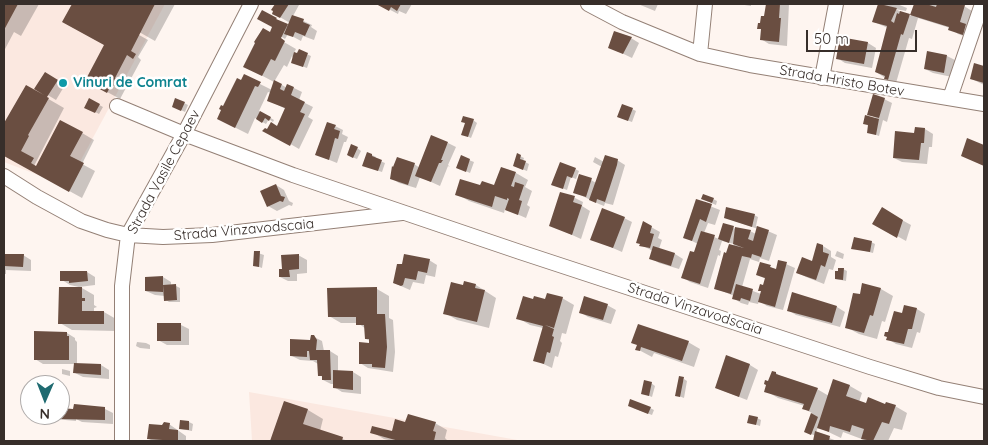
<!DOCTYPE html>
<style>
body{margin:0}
#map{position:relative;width:988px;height:445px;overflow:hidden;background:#fef5f0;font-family:Quicksand,sans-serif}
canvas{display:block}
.frame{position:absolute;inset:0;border:5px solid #372e2a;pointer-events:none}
.north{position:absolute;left:20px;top:375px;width:50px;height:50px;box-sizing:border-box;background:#fff;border:1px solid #afabaa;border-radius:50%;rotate:181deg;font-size:14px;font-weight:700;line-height:20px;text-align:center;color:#372e2a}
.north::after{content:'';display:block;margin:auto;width:18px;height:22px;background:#1f6b71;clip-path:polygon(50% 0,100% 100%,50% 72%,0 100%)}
.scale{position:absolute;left:806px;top:30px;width:111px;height:22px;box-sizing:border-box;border:2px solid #372e2a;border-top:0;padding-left:6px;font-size:15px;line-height:18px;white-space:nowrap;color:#372e2a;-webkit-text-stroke:4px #fff;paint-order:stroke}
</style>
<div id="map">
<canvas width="988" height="445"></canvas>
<div class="frame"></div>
<div class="north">N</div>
<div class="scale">50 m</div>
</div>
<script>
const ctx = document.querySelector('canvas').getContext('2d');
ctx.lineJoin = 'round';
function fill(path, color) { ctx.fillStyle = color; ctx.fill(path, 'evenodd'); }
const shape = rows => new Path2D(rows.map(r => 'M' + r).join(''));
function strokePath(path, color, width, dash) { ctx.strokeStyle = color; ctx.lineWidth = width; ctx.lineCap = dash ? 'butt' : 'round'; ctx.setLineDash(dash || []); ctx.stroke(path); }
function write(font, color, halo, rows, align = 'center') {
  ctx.font = font + ' Quicksand,sans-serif'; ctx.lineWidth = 5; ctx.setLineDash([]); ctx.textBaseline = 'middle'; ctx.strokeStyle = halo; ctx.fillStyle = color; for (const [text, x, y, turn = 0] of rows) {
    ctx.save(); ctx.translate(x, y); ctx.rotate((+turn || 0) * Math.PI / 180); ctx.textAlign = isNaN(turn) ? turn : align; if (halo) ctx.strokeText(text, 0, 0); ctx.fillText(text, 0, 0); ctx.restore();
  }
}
fill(shape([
 [4,4,165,4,67,186,4,162],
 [249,392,523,441,252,441]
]), '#fbe8e0');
fill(shape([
 [4,4,39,4,21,36,14,32,4,51],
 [73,4,175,4,155,41,132,28,125,27,148,40,138,57,141,60,120,99,98,87,105,45,63,22],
 [276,4,299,5,293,16,312,25,311,27,317,31,314,40,303,36,301,41,288,34,285,39,272,31,274,26,263,12,289,26,290,23,273,13,273,9],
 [379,4,412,4,406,14,399,11,398,14],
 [638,4,658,4,655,11],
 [738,4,751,4,751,6],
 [767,4,789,4,787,46,769,44,761,39,762,30,759,28,765,17],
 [873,4,897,4,907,8,906,11,895,9,911,16,915,4,956,4,964,6,972,11,972,39,958,34,950,28,918,18,912,39,909,38,896,83,893,83,876,72,888,28,874,22,879,5],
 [263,30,296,49,294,53,298,55,299,51,311,56,307,68,296,64,292,56,287,67,284,65,274,82,257,73],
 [631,38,639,43,632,58,609,47],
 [841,39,868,43,876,48,872,68,845,63,837,58],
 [947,56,955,60,952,77,933,73,925,69],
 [975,65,984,67,984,85,972,79],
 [45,73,65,85,56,100,36,88],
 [244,76,272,90,282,85,287,88,294,88,302,92,299,100,313,107,308,117,313,120,299,149,268,131,277,127,286,109,268,100,271,93,268,92,259,111,274,120,273,122,269,119,266,124,255,118,248,134,230,125,223,108],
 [26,86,64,108,34,166,36,167,82,133,94,140,82,164,95,171,82,198,4,155,4,125],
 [884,99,892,103,887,122,883,120,879,136,868,132,869,126,865,124,876,118,869,114],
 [90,100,103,107,99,114,86,107],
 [184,103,188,105,185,112,177,108],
 [632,109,636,111,632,122,618,117],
 [473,120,477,123,471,138,462,134],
 [335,126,343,130,342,134,348,137,346,142,344,142,337,163,317,155],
 [925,129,933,134,932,147,929,147,927,164,902,162,894,158,916,134],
 [448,143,456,147,448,165,450,167,448,166,440,186,420,177,416,188,399,183,391,178,414,164,420,168],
 [357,148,361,151,357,159,352,157],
 [372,155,376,157,375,159,385,163,382,172,367,167],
 [520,156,524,158,523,161,529,164,527,171,514,166],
 [461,157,474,162,470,173,461,169],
 [595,157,604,162,617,160,625,165,613,205,605,203,604,206,599,204,574,192,591,180,596,183,602,167,593,162],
 [575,169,579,171,576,179,571,177,567,190,552,184],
 [516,173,528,180,525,187,532,191,527,205,530,207,526,218,505,209,504,213,469,201,457,194,481,187,495,187],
 [276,185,284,190,289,201,293,203,292,206,289,205,277,211,268,206],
 [561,194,575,198,583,202,582,206,590,211,581,239,550,225],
 [702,199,713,199,717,201,716,205],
 [697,201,720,210,715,225,708,223,704,233,719,239,724,225,736,229,750,231,756,234,758,229,729,219,754,215,758,217,756,226,777,235,769,261,760,258,759,262,750,259,742,287,761,294,766,279,758,275,761,263,777,270,779,261,795,268,783,310,767,306,759,301,758,304,749,302,748,305,741,303,733,298,734,296,715,288,734,244,722,241,719,250,721,251,720,256,718,255,708,288,690,282,682,277,698,244,684,237],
 [741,245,751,249,741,248],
 [882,209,911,225,906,241,874,223],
 [624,218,632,222,622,252,592,239],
 [651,227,660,232,658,238,662,240,659,249,675,254,683,259,679,269,659,263,651,258,653,251,641,245],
 [871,242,875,244,873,253,853,248],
 [823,246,831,251,831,257,836,260,833,270,829,269,824,284,806,277,798,273,812,262],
 [837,251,844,254,843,259,835,256],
 [255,252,264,255,262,268,254,265],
 [4,255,23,255,31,260,31,271,6,270,6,274,4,274],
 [298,255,307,260,307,273,297,274,297,281,288,281,280,277,283,270],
 [429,260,437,265,435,277,426,275,424,284,413,282,410,290,394,283],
 [843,269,847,271,846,281,836,279],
 [87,272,95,277,95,285,79,287,70,285,62,280,61,273],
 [163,277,171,282,171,286,176,286,180,288,180,302,169,302,166,300,165,296,155,295,146,291],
 [465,282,476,285,496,298,489,328,457,320,445,313],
 [863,285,881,289,893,296,885,322,882,321,877,339,859,334,846,327,861,296],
 [82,288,94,295,94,305,97,307,94,308,94,312,104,312,116,319,116,331,72,330,60,323],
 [377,289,389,296,389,318,393,320,395,352,393,372,368,368,360,363,370,344,370,341,366,339,366,329,358,323,341,323,329,316],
 [562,298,574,305,566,334,562,333,560,341,562,343,558,357,555,356,552,368,535,360,543,328,530,325,518,318,546,301],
 [607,305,616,310,611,324,588,317,580,312],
 [905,306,917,309,925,314,920,333,917,332,912,348,896,344,888,339,888,334,903,315],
 [837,307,845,312,840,327,796,315,788,310],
 [181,325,189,329,189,345,167,345,158,340],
 [67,333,75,338,75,340,77,342,77,364,101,365,109,370,109,379,83,377,75,373,75,364,43,364,35,359],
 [314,337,322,341,324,351,330,351,338,356,338,371,353,372,361,377,361,394,342,392,334,387,334,384,331,384,323,380,323,377,319,375,318,364,313,361,300,360,292,356,311,341],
 [137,342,146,343,150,345,150,349,140,348,136,346],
 [688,342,700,349,694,367,654,353,652,357,637,349,638,346],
 [727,357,750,365,758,370,747,400,716,388],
 [62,369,70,371,70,376,62,374],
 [776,373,783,378,817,389,829,396,834,381,850,386,862,393,859,402,867,404,895,406,907,413,902,430,894,428,888,441,867,441,843,432,841,438,818,427,816,433,837,441,815,441,816,436,806,432,812,413,804,409,805,406,778,398,766,391,769,382],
 [684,379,687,381,684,398,676,395],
 [651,383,655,386,652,397,642,393],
 [285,402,308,410,323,419,320,431,348,441,271,441],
 [75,405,105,409,113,413,113,424,82,422,76,419,76,421,54,419,50,417,50,415,60,415,60,409,74,410],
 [633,408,650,408,654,410,652,415],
 [757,418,761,420,760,426,748,422],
 [189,422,193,424,192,431,181,429],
 [435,423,447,430,445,438,448,441,393,441,384,439,372,432,393,433,406,424],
 [169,424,186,436,186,441,153,441,149,439,163,427]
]), '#0003');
fill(shape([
 [4,4,18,4,4,30],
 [72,4,155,4,131,51,136,54,133,59,127,55,115,78,120,80,117,87,111,85,107,93,85,81,104,45,62,22],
 [275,4,289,4,280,18,272,14,273,11,271,10],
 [376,4,401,4,397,11,391,7,389,11],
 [766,4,780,4,779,18,781,18,779,42,760,40,761,29,757,29,758,23,760,23,761,16,764,16],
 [878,4,885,4,884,5,897,8,891,21,894,23,897,13,899,14,900,11,910,14,903,35,901,34,888,80,884,79,885,76,875,72,887,26,872,22],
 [914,4,926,4,936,7,937,4,965,5,960,22,966,24,963,35,948,30,949,27,910,15],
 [262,10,277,18,276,19,288,24,281,38,285,41,275,61,271,59,262,76,243,67,255,43,254,42,263,28,270,32,272,27,257,19],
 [292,15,304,19,303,22,310,25,305,36,295,32,293,37,284,34],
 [614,31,632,37,623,54,608,48],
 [840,37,868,42,864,64,836,59],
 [299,49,308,53,303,67,291,63,294,52,297,53],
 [927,51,947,55,944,73,924,69],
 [974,63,984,66,984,83,970,79],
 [45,72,58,80,47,97,49,98,28,135,29,136,21,151,34,158,31,163,36,166,60,120,83,132,70,156,84,163,69,192,4,156,4,123,26,85,44,95,34,89],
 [244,74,261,82,258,87,255,86,235,128,217,119,221,110,219,109,221,105,223,106,237,78,241,80],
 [274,80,282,84,280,89,284,91,287,84,294,87,291,95,305,102,300,112,305,114,290,146,262,131,265,128,267,129,271,122,277,126,285,108,267,101],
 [873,94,885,98,879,118,867,115],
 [89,98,100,104,95,113,84,108],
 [175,98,185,102,181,111,172,107],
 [622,104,633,108,628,121,617,117],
 [260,111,271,117,269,121,265,118,262,123,256,119],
 [865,115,879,119,876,135,867,133,868,125,863,124],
 [463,116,474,119,468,137,461,135,465,123,461,122],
 [327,122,336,125,334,129,340,131,338,139,335,138,329,160,315,155],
 [915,127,925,128,924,143,921,143,919,160,893,158,895,131,914,133],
 [431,135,448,142,441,160,443,160,441,163,439,163,431,182,415,176],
 [967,138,984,145,984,166,961,156],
 [351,144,358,147,353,158,347,155],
 [367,152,372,154,372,156,382,160,378,171,362,166],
 [517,153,521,155,520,159,526,161,523,170,513,166],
 [461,155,470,159,466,172,456,168],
 [605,155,618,159,617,165,605,202,597,199,596,203,589,200],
 [397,157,415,163,408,185,390,179,392,166,393,167],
 [560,162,576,168,572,178,567,176,563,189,551,185],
 [501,167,516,172,511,186,514,187,515,182,524,185,519,200,522,201,518,215,505,210,509,199,507,198,507,200,495,196,492,207,455,195,460,179,480,185,482,181,494,185],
 [579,174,592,178,586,197,573,193],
 [276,184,281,196,285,197,283,202,280,201,267,207,260,191],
 [560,192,575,196,573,202,582,205,572,235,549,226],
 [703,194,714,198,712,203,701,199],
 [696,199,712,204,706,222,700,219,692,241,683,238],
 [726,207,755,214,752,227,724,218],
 [882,207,903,220,897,238,872,224],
 [602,208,625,217,613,248,590,240],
 [643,221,652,226,650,233,654,234,650,248,639,246,640,244,636,243],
 [723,223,734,226,729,243,718,239],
 [757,226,769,230,761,257,752,254,751,258,742,256,731,294,714,289,724,252,726,253,729,244,744,248,733,244,735,227,751,230,748,239,753,241],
 [701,231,715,235,700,284,681,278,690,251,694,252],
 [854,237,872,241,870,252,851,249],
 [817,243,823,245,823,252,829,254,825,267,821,265,816,280,796,273,802,257,812,261],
 [653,246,675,253,671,266,649,259],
 [254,251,260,251,259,267,253,266],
 [4,254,24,254,23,267,4,266],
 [299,254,299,269,289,270,290,277,279,277,279,269,282,269,281,255],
 [404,254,430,259,427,273,418,271,416,280,405,278,403,285,401,286,393,283,397,264,402,264],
 [778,260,787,262,775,307,758,302,761,291,758,291,760,284,763,285,765,278,756,275,760,262,771,265,770,267,776,269],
 [838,268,844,268,843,280,835,279,835,271,838,271],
 [60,271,87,271,88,281,69,283,69,281,60,281],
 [163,276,163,292,145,291,145,277],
 [464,281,476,284,475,288,485,290,477,322,443,314,451,282,463,285],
 [862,283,881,288,873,316,870,315,864,333,845,328,853,293,860,294],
 [176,284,177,300,164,301,163,285],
 [736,284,753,289,750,301,741,298,740,301,732,299],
 [59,287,82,287,82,298,85,298,85,301,82,301,82,311,104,311,104,324,58,324],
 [377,287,377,314,385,314,387,347,385,368,372,367,372,364,359,364,359,342,369,343,369,339,365,339,364,325,356,325,356,317,328,317,327,288],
 [792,292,837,306,832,323,787,311],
 [547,293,563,297,554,328,545,325,554,329,552,336,554,337,550,353,547,352,544,364,533,361,543,326,516,319,523,296,533,299,534,296,545,299],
 [584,296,608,304,603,320,579,313],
 [904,305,917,308,912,329,908,329,904,344,886,340,887,337,884,336,885,332,888,332,894,311,902,313],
 [157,323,181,323,181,341,157,341],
 [638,324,689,341,682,361,641,347,640,351,635,350,637,345,631,343],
 [34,331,67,332,67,336,69,336,69,360,34,360],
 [311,335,314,335,317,340,316,350,330,350,331,380,322,380,322,376,318,376,317,360,310,360,309,351,307,351,307,357,290,356,290,339,310,340],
 [726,355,750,364,739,397,715,388],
 [74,363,101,364,101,375,73,373],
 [333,370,353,371,353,390,333,388],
 [772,371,776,372,776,374,818,388,809,411,802,409,804,404,764,392,766,385,764,384,765,380,768,381],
 [679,376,684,377,680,397,675,396],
 [833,379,850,385,846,396,866,403,868,397,885,404,886,402,896,405,889,424,882,422,873,441,861,439,864,429,852,425,850,432,830,426,829,432,817,428],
 [644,380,652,382,649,396,641,394],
 [630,399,651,407,648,414,628,406],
 [284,401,308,409,303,424,343,437,342,441,270,441],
 [74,404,105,407,105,420,60,419,61,408,73,409],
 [811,413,818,417,811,435,804,432],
 [408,414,436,422,433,431,436,432,434,441,399,441,370,433,372,426,392,431,395,419,405,422],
 [749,415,758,417,756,425,747,423],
 [180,420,189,421,189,430,179,429],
 [164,422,170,423,169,429,178,430,178,441,147,439,149,424,162,425],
 [815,431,830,436,829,441,813,441]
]), '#6a4e41');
const minor = shape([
 [588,4,622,22,700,54,750,65,984,104],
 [700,54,705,4],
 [822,78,836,4],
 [950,98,982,4],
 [117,106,184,134,293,175,520,252,870,367,939,388,984,397],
 [4,176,37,197,81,221,107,230,128,235,163,237,212,235,402,213],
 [122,441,122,286,128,235,184,134,251,4]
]);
strokePath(minor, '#948076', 16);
strokePath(minor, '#fff', 14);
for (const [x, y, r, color] of [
 [63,83,5,"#0f9aa8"]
]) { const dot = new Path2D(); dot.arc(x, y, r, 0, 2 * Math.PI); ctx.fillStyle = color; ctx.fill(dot); strokePath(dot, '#fff', 2); }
write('14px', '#372e2a', '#fff', [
 ["Strada Hristo Botev",842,81,10],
 ["Strada Vasile Cepaev",164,172,-62],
 ["Strada Vinzavodscaia",244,230,-5],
 ["Strada Vinzavodscaia",695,309,18]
]);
write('bold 14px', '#0d838f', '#fff', [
 ["Vinuri de Comrat",73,83]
], 'left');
</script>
